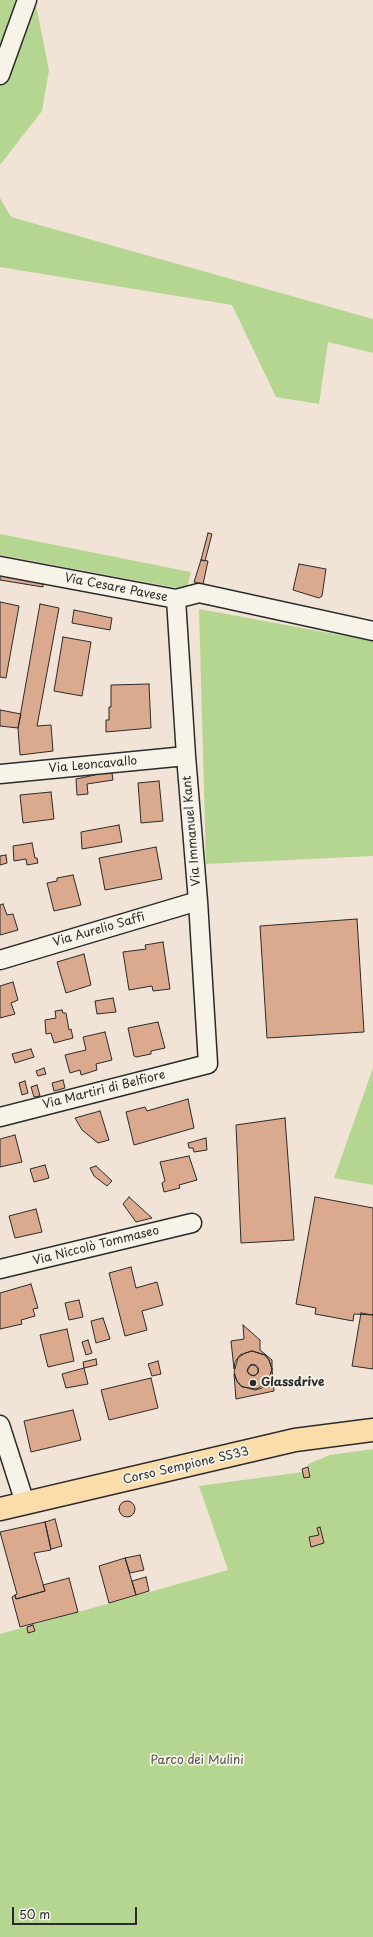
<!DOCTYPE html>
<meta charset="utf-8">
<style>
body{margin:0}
#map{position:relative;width:373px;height:1937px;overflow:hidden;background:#f1e4d6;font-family:"Playpen Sans",sans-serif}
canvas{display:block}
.scale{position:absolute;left:12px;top:1907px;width:125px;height:18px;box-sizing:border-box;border:2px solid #2b2b2b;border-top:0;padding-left:5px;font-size:12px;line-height:14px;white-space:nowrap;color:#2b2b2b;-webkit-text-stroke:3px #f7f3e8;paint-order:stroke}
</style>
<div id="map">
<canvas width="373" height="1937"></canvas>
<div class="scale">50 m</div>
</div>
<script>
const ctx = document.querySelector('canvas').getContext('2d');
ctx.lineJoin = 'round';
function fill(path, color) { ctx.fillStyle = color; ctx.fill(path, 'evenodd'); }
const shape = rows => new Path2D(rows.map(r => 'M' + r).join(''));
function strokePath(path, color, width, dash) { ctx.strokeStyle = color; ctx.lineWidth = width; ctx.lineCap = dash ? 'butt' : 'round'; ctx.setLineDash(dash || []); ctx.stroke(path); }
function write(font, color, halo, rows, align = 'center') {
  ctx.font = font + ' "Playpen Sans",sans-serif'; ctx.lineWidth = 3.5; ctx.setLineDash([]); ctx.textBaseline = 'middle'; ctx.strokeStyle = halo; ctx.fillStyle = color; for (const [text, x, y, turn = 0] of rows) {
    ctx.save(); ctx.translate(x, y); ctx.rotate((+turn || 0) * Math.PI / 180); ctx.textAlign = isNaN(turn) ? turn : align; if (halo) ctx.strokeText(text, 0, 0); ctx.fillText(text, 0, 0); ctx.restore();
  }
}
fill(shape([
 [0,0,35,0,49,70,42,111,0,165],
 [0,198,11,217,373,319,373,353,328,342,319,404,276,397,232,305,0,267],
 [0,534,191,572,187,587,177,588,0,555],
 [199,609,373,641,373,856,206,864],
 [373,1068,373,1185,334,1178],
 [373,1449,373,1937,0,1937,0,1634,228,1570,199,1486,310,1471,308,1464,330,1455]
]), '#b5d690');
const building = shape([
 [208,533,212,534,205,561,201,560,208,533],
 [201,560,208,561,203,584,194,582,201,560],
 [299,564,326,569,322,596,319,598,293,590,299,564],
 [0,572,43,580,43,587,0,580,0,572],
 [0,602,19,606,6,678,0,677,0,602],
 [40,604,59,608,37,726,51,725,53,751,20,755,18,728,40,604],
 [74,610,112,618,110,630,72,623,74,610],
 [63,637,91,642,82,696,54,691,63,637],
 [149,684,151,728,106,732,106,720,109,720,109,707,111,707,111,685,149,684],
 [0,710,21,714,18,728,0,726,0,710],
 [112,773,113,780,87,784,88,794,77,795,76,779,95,775,95,774,112,773],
 [159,781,163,821,141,823,138,783,159,781],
 [51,792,54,819,23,823,20,795,51,792],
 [119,825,122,842,82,849,81,832,119,825],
 [32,843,35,858,37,858,38,863,27,865,26,859,14,861,13,846,32,843],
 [156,847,162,879,105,890,99,858,156,847],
 [6,855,7,863,0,865,0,856,6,855],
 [73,875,81,905,54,911,47,883,57,881,57,878,73,875],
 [3,904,7,915,13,914,18,930,0,935,0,905,3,904],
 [357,919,364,1032,267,1038,260,926,357,919],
 [163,942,170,989,153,991,152,986,129,990,123,952,146,949,145,945,163,942],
 [84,954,91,985,66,993,57,962,84,954],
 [13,982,18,1000,11,1003,15,1014,0,1018,0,986,13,982],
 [113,998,116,1012,97,1014,95,1001,113,998],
 [62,1010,63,1013,66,1013,69,1030,71,1029,73,1038,54,1043,51,1033,46,1034,45,1020,56,1018,55,1011,62,1010],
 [158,1022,165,1048,151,1051,151,1054,136,1057,134,1056,128,1028,158,1022],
 [105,1032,112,1060,96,1064,97,1070,81,1075,80,1070,70,1073,65,1055,86,1050,83,1037,105,1032],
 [31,1049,34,1057,15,1063,12,1054,31,1049],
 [44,1068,46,1074,38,1076,36,1071,44,1068],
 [63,1080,65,1088,54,1091,52,1083,63,1080],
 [25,1081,28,1093,22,1095,19,1083,25,1081],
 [37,1085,40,1096,34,1097,31,1087,37,1085],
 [188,1099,194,1128,134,1145,126,1112,145,1107,147,1111,188,1099],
 [100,1111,109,1140,98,1143,82,1130,75,1118,100,1111],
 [285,1118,294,1240,241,1243,236,1125,285,1118],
 [15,1135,22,1162,0,1167,0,1139,15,1135],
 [206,1138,207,1150,194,1152,193,1148,189,1148,188,1143,206,1138],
 [189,1156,197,1180,179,1185,180,1188,164,1192,162,1183,165,1181,160,1162,189,1156],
 [45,1165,49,1178,34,1182,30,1169,45,1165],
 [96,1166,112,1181,107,1186,94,1176,90,1168,96,1166],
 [129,1197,152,1218,136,1222,123,1204,129,1197],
 [315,1197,373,1208,373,1315,354,1314,353,1321,315,1314,316,1308,296,1304,315,1197],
 [36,1209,42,1232,15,1238,9,1216,36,1209],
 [131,1267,136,1288,157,1282,163,1305,142,1311,147,1330,125,1336,109,1273,131,1267],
 [31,1284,38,1308,33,1309,35,1316,21,1320,22,1324,0,1329,0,1293,31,1284],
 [79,1300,83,1317,69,1320,65,1303,79,1300],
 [361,1313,373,1315,373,1369,352,1366,361,1313],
 [103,1318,110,1339,96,1343,91,1321,103,1318],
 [243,1325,260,1340,260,1350,272,1360,272,1369,269,1360,265,1355,252,1351,240,1355,235,1362,234,1369,231,1341,244,1339,243,1325],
 [67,1329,74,1361,48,1367,40,1335,67,1329],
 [88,1340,92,1353,86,1355,82,1342,88,1340],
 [252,1351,265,1355,269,1360,272,1369,268,1383,262,1388,255,1390,241,1386,237,1381,234,1372,238,1358,245,1353,252,1351],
 [251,1365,255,1365,258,1369,258,1373,254,1376,249,1374,247,1371,251,1365],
 [96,1359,97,1365,84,1368,83,1362,96,1359],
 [158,1361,161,1374,152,1376,148,1364,158,1361],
 '247.5 1370a5.5 5.5 0 1 1 11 0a5.5 5.5 0 1 1-11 0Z',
 [84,1368,88,1384,66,1388,62,1374,84,1368],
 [272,1369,274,1391,236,1399,234,1374,237,1381,242,1387,256,1389,268,1383,272,1369],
 [151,1378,158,1408,109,1420,101,1390,151,1378],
 [73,1410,81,1440,31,1452,24,1421,73,1410],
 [308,1467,310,1477,304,1478,302,1469,308,1467],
 '119 1509a8 8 0 1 1 16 0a8 8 0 1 1-16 0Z',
 [55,1519,62,1546,51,1549,45,1522,55,1519],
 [45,1522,51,1550,34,1553,45,1591,16,1599,15,1595,17,1594,0,1532,45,1522],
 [320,1527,324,1543,311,1547,309,1537,319,1535,317,1528,320,1527],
 [140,1555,144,1570,130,1573,125,1558,140,1555],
 [125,1558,136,1595,109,1603,99,1566,125,1558],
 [146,1577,149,1591,136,1595,132,1581,146,1577],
 [69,1578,78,1612,20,1627,12,1597,15,1595,16,1599,45,1591,43,1585,69,1578],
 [33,1625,35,1631,28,1633,27,1627,33,1625]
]);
fill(building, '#dba98e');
strokePath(building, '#2b2b2b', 1);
const minor = shape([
 [0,75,27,0],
 [0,566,176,599,199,593,373,631],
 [0,774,186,756],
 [0,960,198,901],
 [0,1117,208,1064,198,901,186,756,176,599],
 [0,1269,192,1223],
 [0,1425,25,1503]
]);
const primary = shape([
 [0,1509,295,1440,373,1430]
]);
strokePath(minor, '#2b2b2b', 21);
strokePath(primary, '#2b2b2b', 25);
strokePath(minor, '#f7f3e8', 18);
strokePath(primary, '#fbdcab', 22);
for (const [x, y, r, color] of [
 [253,1383,4,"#2b2b2b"]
]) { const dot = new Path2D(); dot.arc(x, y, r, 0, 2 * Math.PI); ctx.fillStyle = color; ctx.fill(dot); strokePath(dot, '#f7f3e8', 1.5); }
write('12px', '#2b2b2b', '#f7f3e8', [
 ["Via Cesare Pavese",116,588,11],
 ["Via Leoncavallo",93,765,-5],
 ["Via Immanuel Kant",192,831,-95],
 ["Via Aurelio Saffi",99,930,-16],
 ["Via Martiri di Belfiore",104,1090,-14],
 ["Via Niccolò Tommaseo",96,1246,-14],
 ["Corso Sempione SS33",186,1466,-13]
]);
write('bold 12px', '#2b2b2b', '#f7f3e8', [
 ["Glassdrive",261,1383]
], 'left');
write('12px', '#4e5644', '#f7f3e8', [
 ["Parco dei Mulini",197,1761]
]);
</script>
